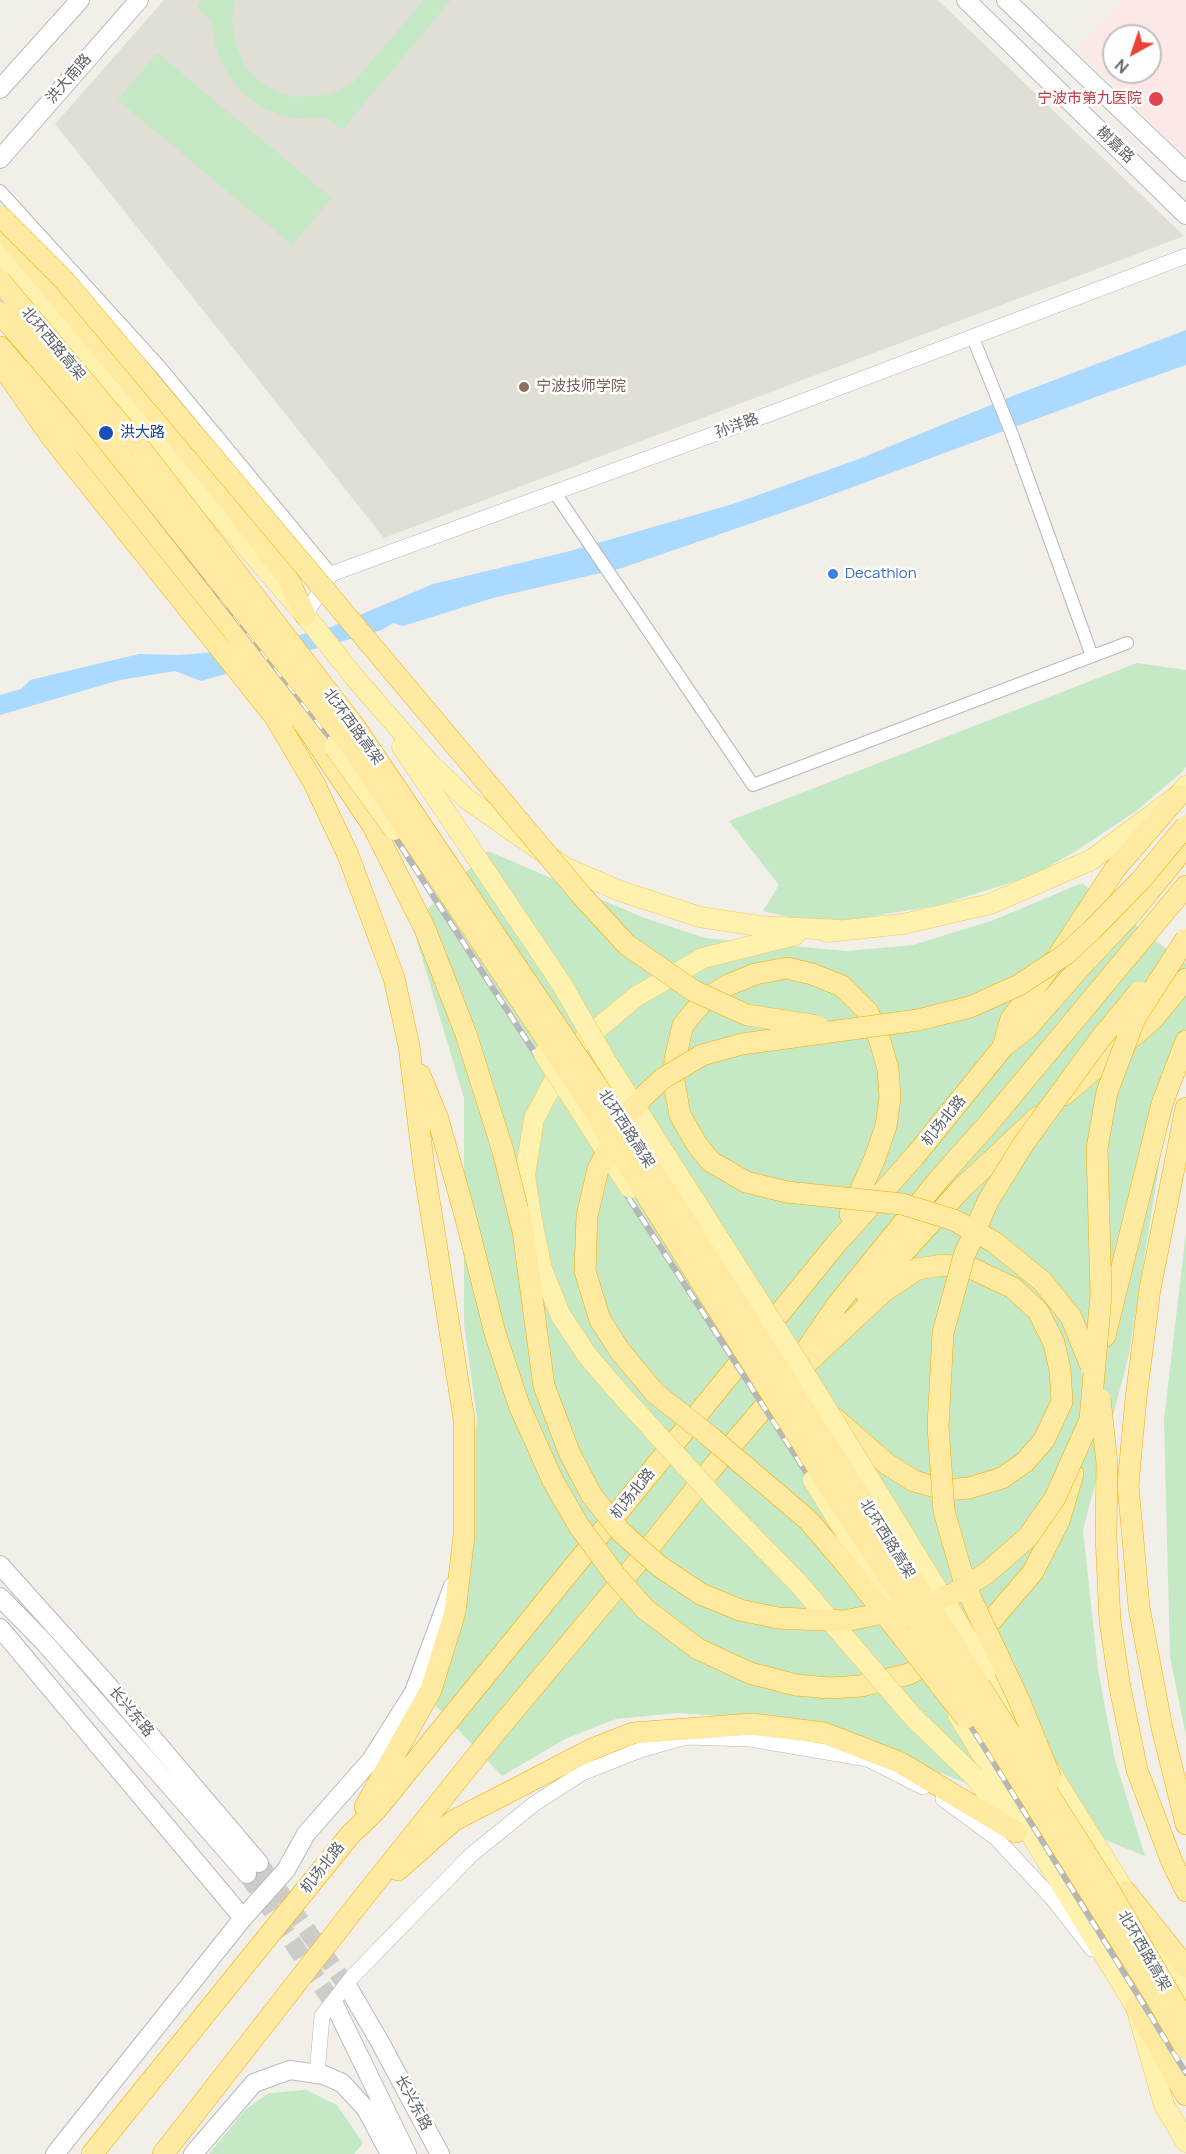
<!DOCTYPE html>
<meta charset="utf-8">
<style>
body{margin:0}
#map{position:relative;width:1186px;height:2154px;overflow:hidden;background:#f1efe8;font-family:Manrope,sans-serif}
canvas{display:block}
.north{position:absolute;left:1102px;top:24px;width:60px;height:60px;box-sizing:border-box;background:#fff;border:2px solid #bfc1c3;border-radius:50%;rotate:220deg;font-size:16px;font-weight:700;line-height:24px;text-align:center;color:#5f6368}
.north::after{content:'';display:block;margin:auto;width:21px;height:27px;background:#ea4335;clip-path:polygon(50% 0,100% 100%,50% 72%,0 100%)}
</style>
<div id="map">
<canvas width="1186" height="2154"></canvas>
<div class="north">N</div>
</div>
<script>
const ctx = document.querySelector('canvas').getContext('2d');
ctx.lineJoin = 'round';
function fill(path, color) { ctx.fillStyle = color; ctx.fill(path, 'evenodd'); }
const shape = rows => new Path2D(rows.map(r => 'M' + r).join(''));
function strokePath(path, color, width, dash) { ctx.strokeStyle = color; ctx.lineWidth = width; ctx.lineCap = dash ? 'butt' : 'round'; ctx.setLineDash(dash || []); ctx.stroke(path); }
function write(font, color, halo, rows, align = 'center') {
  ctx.font = font + ' Manrope,"Noto Sans SC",sans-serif'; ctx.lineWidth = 5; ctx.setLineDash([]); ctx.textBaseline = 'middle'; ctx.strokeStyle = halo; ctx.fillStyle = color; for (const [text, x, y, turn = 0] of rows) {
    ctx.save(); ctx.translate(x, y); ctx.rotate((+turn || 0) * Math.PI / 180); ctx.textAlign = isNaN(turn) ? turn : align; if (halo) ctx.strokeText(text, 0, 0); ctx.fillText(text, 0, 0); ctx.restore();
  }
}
fill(shape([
 [164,0,938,0,1184,236,384,538,55,124]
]), '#e1ded6');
fill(shape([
 [1124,0,1186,0,1186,155,1152,125,1079,49],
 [1114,36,1150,36,1150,72,1114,72]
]), '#fce8e6');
fill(shape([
 [202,0,236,0,232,14,233,31,238,51,246,67,258,80,276,91,294,97,329,95,353,83,424,0,451,0,342,130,326,117,301,119,283,116,264,108,240,91,221,63,213,37,212,21,197,6],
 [157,53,332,198,292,245,118,100],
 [1137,663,1186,670,1186,766,1182,772,1136,811,1076,851,1032,876,940,905,858,919,810,922,763,911,779,885,729,821],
 [488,851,642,917,705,938,847,951,913,945,994,920,1082,883,1186,964,1186,1058,1161,1153,1129,1354,1083,1530,1098,1669,1115,1760,1145,1856,909,1760,796,1721,678,1713,616,1719,565,1739,502,1776,434,1704,454,1637,477,1418,464,1324,464,1098,412,924],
 [1186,1232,1186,1736,1170,1657,1164,1420],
 [306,2090,337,2105,363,2143,354,2154,209,2154,245,2110,269,2093]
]), '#c5e8c5');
fill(shape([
 [1186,330,1186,365,1101,395,807,504,622,568,493,598,403,626,393,623,382,630,201,681,175,671,120,680,0,715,0,695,21,689,30,680,139,654,179,655,240,650,331,627,433,584,570,551,733,504,859,459,1015,395]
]), '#aadaff');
strokePath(shape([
 [259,1863,349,1989],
 [247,1874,335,2006]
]), '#ccccc8', 18, [18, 9]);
const minor = shape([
 [0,191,160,367,331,574],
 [973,338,1013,437,1092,656],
 [555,493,753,785,1127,643]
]);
const tertiary = shape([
 [305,615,331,574,772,413,1186,256],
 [943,1799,996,1838,1053,1899,1092,1949],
 [317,2074,322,2016,353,1976,471,1855,534,1804,582,1773,640,1750,686,1737,750,1739,868,1759,923,1787]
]);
const secondary = shape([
 [966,0,1186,215],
 [1006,0,1186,172],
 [0,89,80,0],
 [0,159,139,0],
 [0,1565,105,1682,259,1863],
 [0,1597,43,1641,247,1874],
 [0,1628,243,1918],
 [349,1989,380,2042,440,2154],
 [335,2006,407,2154],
 [55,2154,243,1918,286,1870,306,1834,371,1760,414,1692,453,1586],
 [193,2154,254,2083,290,2070,324,2075,342,2083,366,2109,390,2154]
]);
const primary = shape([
 [0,253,156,442,305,615,355,678,429,763,468,800,566,868,620,891,700,917,759,926,839,930],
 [34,368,88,434],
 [302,704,334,747],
 [402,747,561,983],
 [827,932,903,924,990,904,1091,860,1179,795,1186,786],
 [531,1216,525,1175,534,1119,570,1051,637,996,703,958,795,935],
 [987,1670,1025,1731],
 [958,1715,1136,2007,1164,2105,1186,2142],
 [1045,1763,1134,1906],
 [975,1777,1015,1831],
 [1155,1939,1186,1990]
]);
const trunk = shape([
 [0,227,227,498,288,579,305,615],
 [0,347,88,449,228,624,305,725,373,826,425,929,466,1034,503,1151],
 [0,363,52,438,275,717,314,783,348,855,394,978,409,1046,424,1168,464,1419,464,1535,455,1612,431,1690,365,1807],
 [1003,1047,1011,1019,1058,956,1115,869,1179,795],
 [420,1075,438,1119,465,1215],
 [1064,1095,1152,1020,1186,979],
 [1186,1108,1150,1289,1136,1398,1128,1485,1139,1607,1162,1728,1186,1824],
 [787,1192,746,1182,710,1161,696,1143,680,1115,674,1082,675,1059,683,1025,704,1000,728,985,755,974,787,968,812,974,842,986,868,1012,880,1041,888,1069,890,1098,886,1126,875,1158,850,1214],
 [866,1294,962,1188,1038,1117],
 [1105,1336,1162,1104,1186,1041],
 [807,1363,883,1292,917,1269,943,1265,971,1268,1013,1288,1038,1311,1054,1343,1060,1370,1062,1402,1044,1440,1025,1462,1002,1478,969,1488,946,1490,914,1481,887,1464,833,1417],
 [970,1637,992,1620,1033,1572,1059,1521,1073,1474],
 [796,1685,829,1688,861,1686,909,1674,940,1658],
 [1120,1688,1137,1770,1172,1862,1186,1891],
 [398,1870,453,1821,592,1749,633,1733,752,1724,824,1733,899,1762,1016,1832],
 [1126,1892,1186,1967],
 [1136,2007,1186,2095],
 [92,2154,350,1835,376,1810,836,1244,914,1157,1003,1047,1027,1028,1076,972,1133,911,1186,846],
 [163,2154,355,1908,495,1733,637,1563,713,1467,779,1390,837,1305,939,1179,989,1123,1186,886]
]);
strokePath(minor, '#b5b8bc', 14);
strokePath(tertiary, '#b5b8bc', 16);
strokePath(secondary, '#b6babf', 20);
strokePath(primary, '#f2c960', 21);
strokePath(trunk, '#f9ab00', 22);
strokePath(minor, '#fff', 12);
strokePath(tertiary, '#fff', 15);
strokePath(secondary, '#fff', 18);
strokePath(primary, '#fff2af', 20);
strokePath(trunk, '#feeaa1', 21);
const rail = shape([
 [0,296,114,429,348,734,701,1265,999,1733,1186,2038],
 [0,324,98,440,334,743,981,1742,1186,2073]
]);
strokePath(rail, '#b6b7b8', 6);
strokePath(rail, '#fff', 4, [11]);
const primaryBridge = shape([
 [334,747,394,830],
 [561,983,606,1061,799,1364,987,1670],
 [544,1054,630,1188],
 [531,1216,542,1269,560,1314,587,1355,616,1389,715,1498,798,1583,913,1717,975,1777],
 [813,1480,900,1621]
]);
const trunkBridge = shape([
 [0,216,64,280,582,896,627,945,694,991,747,1015,818,1026],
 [0,281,141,449,355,727,628,1132,1108,1888,1186,2022],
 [0,313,82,409,345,738,583,1094,833,1492,995,1740,1155,1996,1186,2049],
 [503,1151,523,1231,544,1386,569,1452,592,1496,620,1531,659,1566,701,1594,740,1610,778,1618,845,1621,921,1605,953,1594,987,1573,1028,1537,1055,1498,1090,1420,1101,1295,1097,1148,1107,1092,1135,1018,1186,939],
 [787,1192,902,1204,954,1220,994,1242,1043,1282,1071,1317,1091,1366],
 [465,1215,495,1333,519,1405,553,1481,579,1526,615,1575,645,1609,698,1649,750,1673,796,1685],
 [1100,1399,1107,1463,1106,1536,1110,1621,1120,1688],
 [966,1718,849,1568,808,1520,708,1435,655,1393,620,1351,600,1320,585,1271,587,1216,598,1169,627,1115,643,1097,662,1079,702,1055,742,1044,918,1020,970,1007,1019,985,1066,954,1092,930,1140,881,1186,826],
 [1051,1779,1019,1700,966,1588,944,1511,938,1426,943,1333,964,1256,988,1201,1024,1143,1100,1039,1139,992]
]);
strokePath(primaryBridge, '#f2c960', 21, []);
strokePath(trunkBridge, '#f9ab00', 22, []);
strokePath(primaryBridge, '#fff2af', 20);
strokePath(trunkBridge, '#feeaa1', 21);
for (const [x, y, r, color] of [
 [1156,99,8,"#e0444e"],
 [524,387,6,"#8d6e63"],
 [106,433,8,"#1a4fb4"],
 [833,574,6,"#3f7fe0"]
]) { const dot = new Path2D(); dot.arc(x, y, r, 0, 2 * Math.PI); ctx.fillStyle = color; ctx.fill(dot); strokePath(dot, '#fff', 2); }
write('15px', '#5f6368', '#fff', [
 ["洪大南路",69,79,-49],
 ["榭嘉路",1115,145,44],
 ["北环西路高架",53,344,50],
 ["孙洋路",737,426,-20],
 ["北环西路高架",353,727,54],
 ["机场北路",944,1121,-51],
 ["北环西路高架",626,1129,57],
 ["机场北路",633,1494,-51],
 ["北环西路高架",887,1539,58],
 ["长兴东路",131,1712,50],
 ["机场北路",323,1868,-52],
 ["北环西路高架",1144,1951,60],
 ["长兴东路",413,2103,62]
]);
write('15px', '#be3a42', '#fff', [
 ["宁波市第九医院",1142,99]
], 'right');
write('15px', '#785e54', '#fff', [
 ["宁波技师学院",536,387]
], 'left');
write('15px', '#164399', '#fff', [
 ["洪大路",120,433]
], 'left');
write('15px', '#366cbe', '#fff', [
 ["Decathlon",845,574]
], 'left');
</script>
